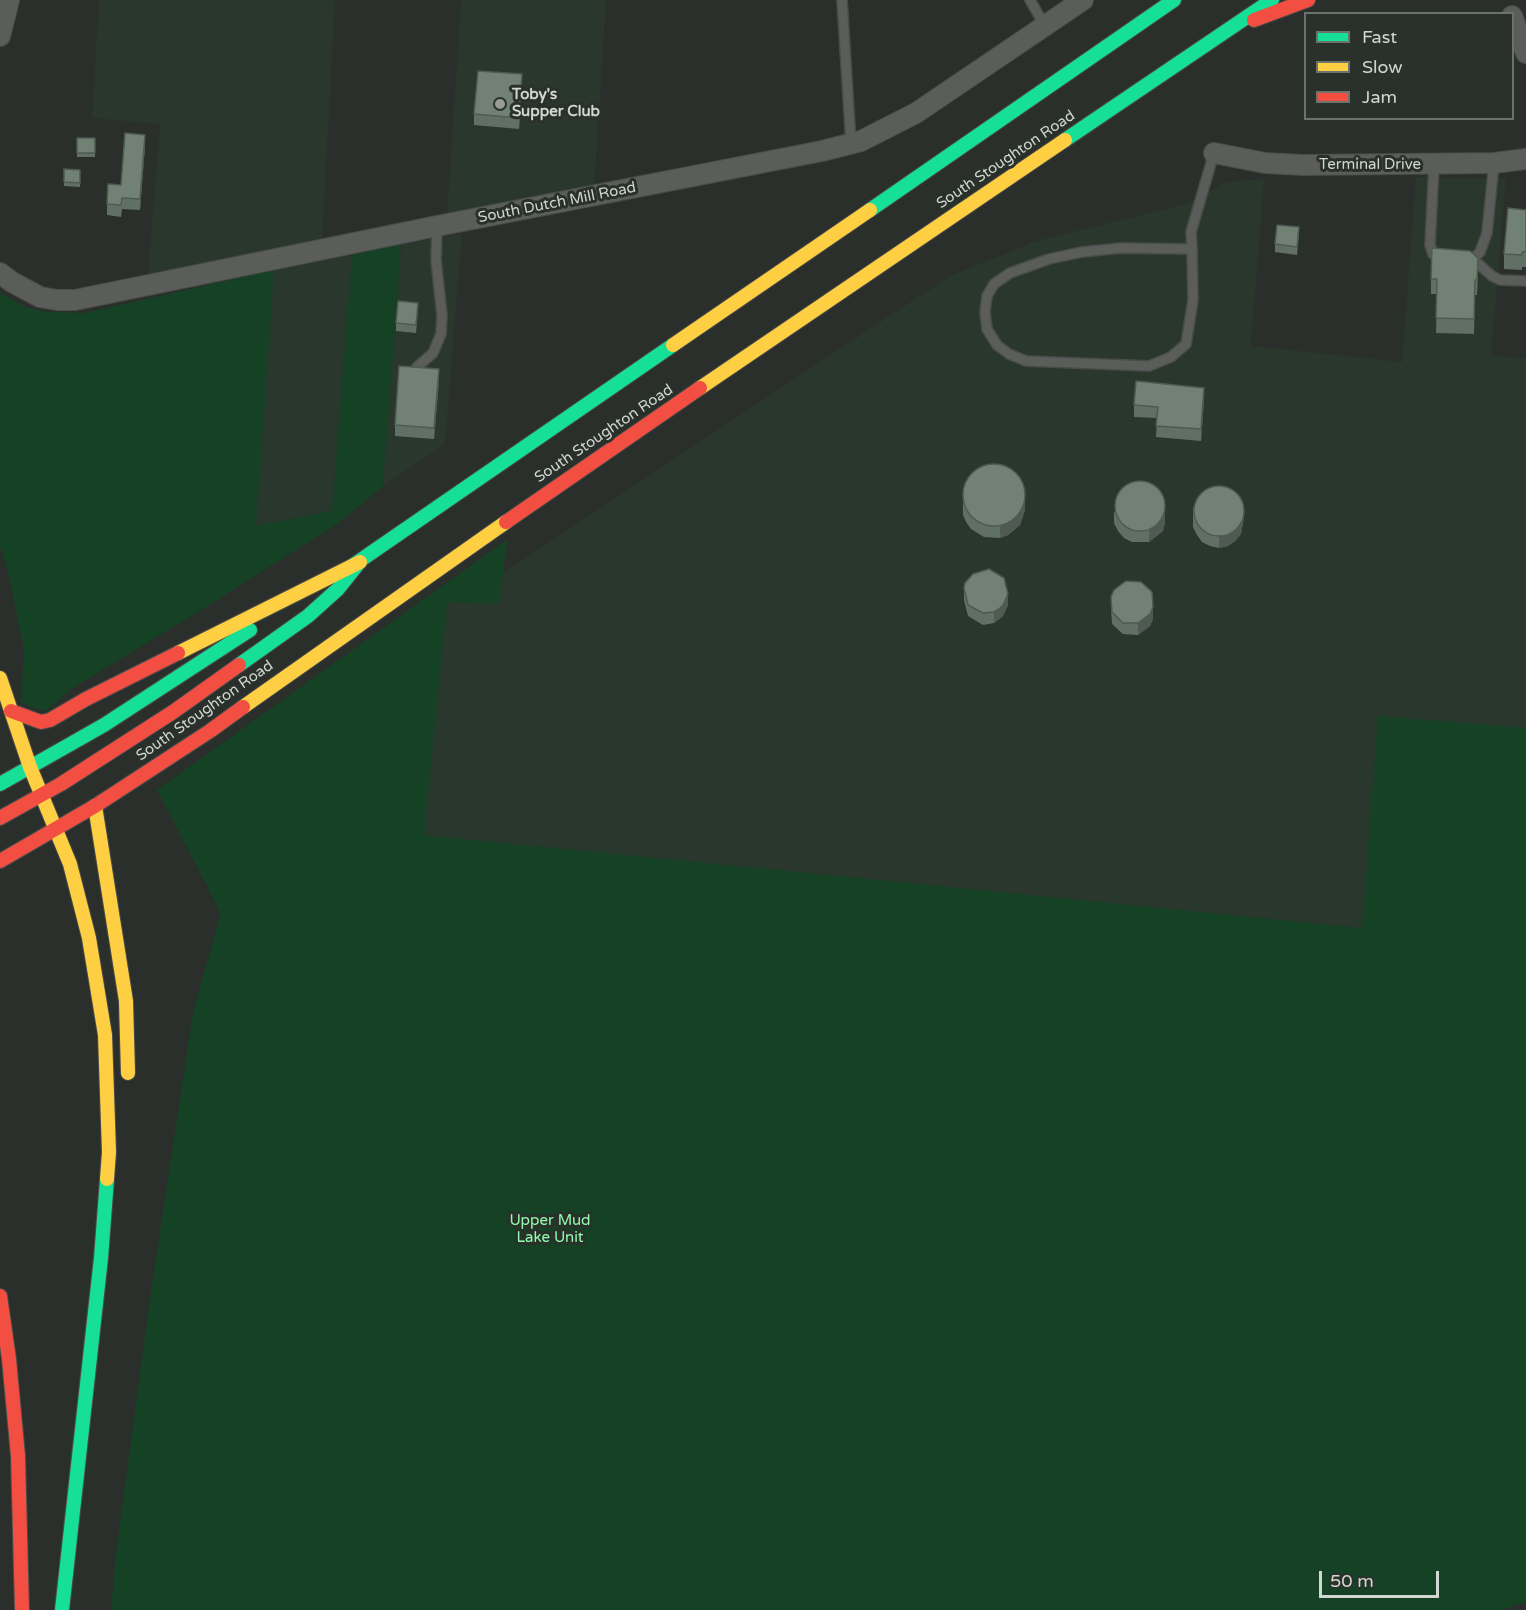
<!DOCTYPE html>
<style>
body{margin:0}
#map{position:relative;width:1526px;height:1610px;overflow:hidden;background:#2b2f2b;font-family:"Varela Round",sans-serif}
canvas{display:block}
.legend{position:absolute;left:1304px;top:12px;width:210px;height:108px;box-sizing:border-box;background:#29312a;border:2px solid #6c736d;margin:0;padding:8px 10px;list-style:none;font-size:18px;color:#d1d6d2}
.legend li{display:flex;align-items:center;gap:12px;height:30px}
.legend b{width:30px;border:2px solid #6c736d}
.scale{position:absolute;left:1319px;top:1571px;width:120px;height:27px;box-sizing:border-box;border:3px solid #d1d6d2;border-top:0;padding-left:8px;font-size:18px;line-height:21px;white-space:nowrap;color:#d1d6d2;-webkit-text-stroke:4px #29312a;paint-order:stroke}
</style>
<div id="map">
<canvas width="1526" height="1610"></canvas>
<ul class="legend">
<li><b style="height:8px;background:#16e098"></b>Fast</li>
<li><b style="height:8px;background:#ffcf43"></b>Slow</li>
<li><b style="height:8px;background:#f24e42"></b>Jam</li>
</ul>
<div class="scale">50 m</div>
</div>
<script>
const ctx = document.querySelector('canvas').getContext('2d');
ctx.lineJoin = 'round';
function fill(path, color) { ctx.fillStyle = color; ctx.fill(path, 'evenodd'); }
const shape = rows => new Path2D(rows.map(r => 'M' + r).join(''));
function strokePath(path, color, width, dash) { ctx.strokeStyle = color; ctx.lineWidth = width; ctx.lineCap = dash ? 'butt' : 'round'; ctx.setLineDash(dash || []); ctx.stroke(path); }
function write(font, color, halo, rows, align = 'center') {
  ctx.font = font + ' "Varela Round",sans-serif'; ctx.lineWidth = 6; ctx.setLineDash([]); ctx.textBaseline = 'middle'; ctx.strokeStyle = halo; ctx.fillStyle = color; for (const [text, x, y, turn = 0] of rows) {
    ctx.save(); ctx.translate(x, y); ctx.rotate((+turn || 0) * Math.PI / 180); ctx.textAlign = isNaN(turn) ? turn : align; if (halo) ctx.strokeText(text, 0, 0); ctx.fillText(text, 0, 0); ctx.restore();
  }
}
fill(shape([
 [99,0,335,0,321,261,352,255,332,511,256,526,274,252,148,276,160,124,92,118],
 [461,0,606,0,594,192,447,216],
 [1416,177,1506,178,1491,355,1526,359,1526,728,1378,717,1363,928,423,835,447,602,497,604,502,573,950,276,1036,241,1186,204,1228,182,1264,179,1251,346,1402,362],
 [462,234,445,444,383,486,401,244]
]), '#2a372d');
fill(shape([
 [401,244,383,486,340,522,206,607,71,689,46,711,21,703,24,650,8,571,0,547,0,293,25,307,46,312,85,313,274,270,256,526,332,511,352,255],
 [508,539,498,604,447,602,424,835,1362,928,1378,716,1526,728,1526,1602,1501,1610,111,1610,116,1554,150,1298,193,1013,221,913,157,790]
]), '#154224');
const lane = shape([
 [842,0,851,144],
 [1030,0,1045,26],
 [1434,165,1430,245,1433,254,1439,257],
 [1192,249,1121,248,1082,252,1049,259,1010,273,994,284,987,296,985,312,987,329,997,345,1009,354,1026,361,1149,366,1171,357,1186,344,1193,300,1192,249,1191,232,1214,153],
 [1468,259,1473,259,1480,252,1487,233,1494,163],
 [1473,259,1492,276,1500,280,1526,281],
 [417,367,433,353,441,334,442,315,436,260,437,226]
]);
const street = shape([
 [1512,16,1526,53],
 [0,36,9,0],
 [1214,153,1265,163,1303,165,1494,163,1526,159],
 [0,273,12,282,40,297,57,300,75,300,437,226,822,151,861,141,916,113,1083,0]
]);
const fast = shape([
 [1065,140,1272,0],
 [870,210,1174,0],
 [339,575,673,345],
 [239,665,308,616,338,589,358,564],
 [0,784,104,725,250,630],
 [62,1610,101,1258,107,1179]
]);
const slow = shape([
 [673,345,870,210],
 [700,388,1065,140],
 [178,653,360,562],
 [0,678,30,767,70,864,89,938,105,1035,109,1152,107,1179],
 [243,707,506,522],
 [95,806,126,1001,128,1073]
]);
const jam = shape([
 [1254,20,1308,0],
 [506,522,700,388],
 [11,711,41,722,50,720,86,699,178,653],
 [0,818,61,784,173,712,239,665],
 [0,861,95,806,210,731,243,707],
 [0,1296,9,1359,18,1456,22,1610]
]);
strokePath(lane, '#494c49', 12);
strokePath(street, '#494c49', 22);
strokePath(fast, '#494c49', 16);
strokePath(slow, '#494c49', 16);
strokePath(jam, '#494c49', 16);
strokePath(lane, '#5a5d5a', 9);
strokePath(street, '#5a5d5a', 20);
strokePath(fast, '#16e098', 14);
strokePath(slow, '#ffcf43', 14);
strokePath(jam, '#f24e42', 14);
fill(shape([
 [522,86,519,129,474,125,474,114],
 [77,138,95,138,95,157,77,157],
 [145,146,140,210,122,209,121,217,107,215,107,204,121,185],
 [64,169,80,170,80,187,64,186],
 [1526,210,1526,267,1522,267,1522,270,1504,269,1504,254],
 [1299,235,1297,255,1275,252,1275,244],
 [1478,273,1477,295,1475,295,1474,334,1436,333,1437,294,1431,294,1431,279],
 [418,310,416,333,396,331,396,323],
 [439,381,434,439,395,436,395,425],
 [1204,399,1201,441,1156,437,1157,418,1134,417,1134,405],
 [963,488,1025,510,1020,525,1008,535,1000,538,984,537,971,529,966,522,963,515],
 [1193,507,1244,517,1241,534,1235,541,1228,546,1219,548,1210,546,1202,542,1197,535,1193,527],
 [1114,512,1165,522,1163,531,1149,542,1132,542,1124,538,1118,531,1114,523],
 [964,588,1008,605,1003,616,994,623,983,625,968,616,964,600],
 [1111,597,1153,619,1150,626,1138,635,1123,634,1112,624,1111,609]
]), '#617065');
fill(shape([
 [522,74,522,86,519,129,519,118],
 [145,135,145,146,140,210,140,199],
 [439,369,439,381,434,439,434,428],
 [1204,388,1204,399,1201,441,1201,429],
 [1025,499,1025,510,1020,525,1008,535,1000,538,1000,527],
 [1244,506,1244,517,1241,534,1235,541,1228,546,1219,548,1219,536],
 [1165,511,1165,522,1163,531,1149,542,1149,531],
 [1008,594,1008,605,1003,616,994,623,994,612],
 [1153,607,1153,619,1150,626,1138,635,1138,623]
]), '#4f5b52');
const building = shape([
 [478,71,522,74,519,118,474,114,478,71],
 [125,133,145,135,140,199,122,198,121,205,107,204,108,184,121,185,125,133],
 [77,138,95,138,95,153,77,153,77,138],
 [64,169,80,170,80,183,64,182,64,169],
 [1508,208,1526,210,1526,252,1522,252,1522,255,1504,254,1508,208],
 [1277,225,1299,227,1297,247,1275,244,1277,225],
 [1432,248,1470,251,1478,258,1477,280,1475,280,1474,319,1436,318,1437,279,1431,279,1432,248],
 [398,301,418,303,416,325,396,323,398,301],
 [399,366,439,369,434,428,395,425,399,366],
 [1136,381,1204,388,1201,429,1156,426,1158,407,1134,405,1136,381],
 '963 495a31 31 0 1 1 62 0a31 31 0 1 1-62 0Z',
 '1115 506a25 25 0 1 1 50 0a25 25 0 1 1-50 0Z',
 '1194 511a25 25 0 1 1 50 0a25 25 0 1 1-50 0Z',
 [989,569,1004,578,1008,594,1003,605,999,609,994,612,983,613,968,605,964,588,965,583,973,574,989,569],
 [1126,581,1141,582,1152,592,1153,607,1150,614,1138,623,1123,623,1112,612,1111,597,1114,590,1126,581]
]);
fill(building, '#718275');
strokePath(building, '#4f5b52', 1.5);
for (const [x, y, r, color] of [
 [500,104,6,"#979c98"]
]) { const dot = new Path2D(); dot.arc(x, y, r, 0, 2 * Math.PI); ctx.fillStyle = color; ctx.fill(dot); strokePath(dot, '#29312a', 2); }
write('bold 15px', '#d1d6d2', '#29312a', [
 ["Toby's",512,95],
 ["Supper Club",512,112]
], 'left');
write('15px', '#d1d6d2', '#29312a', [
 ["South Stoughton Road",1006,160,-34],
 ["Terminal Drive",1370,165],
 ["South Dutch Mill Road",557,203,-11],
 ["South Stoughton Road",604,434,-34],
 ["South Stoughton Road",205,711,-35]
]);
write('15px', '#93fcae', '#29312a', [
 ["Upper Mud",550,1221],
 ["Lake Unit",550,1238]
]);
</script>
